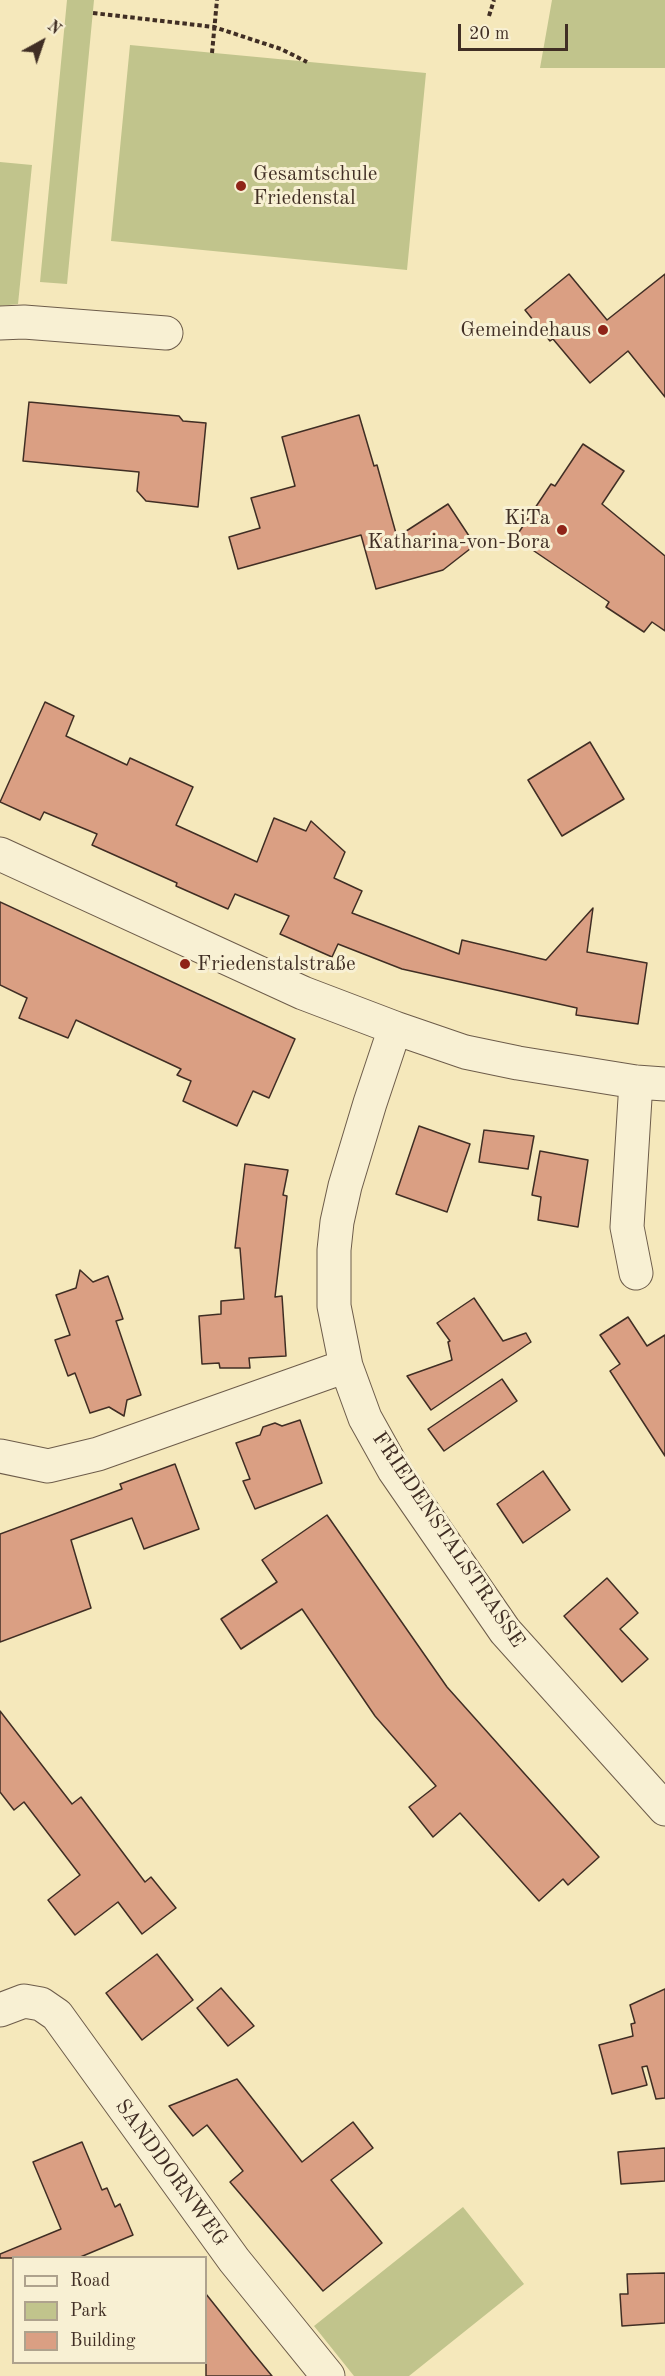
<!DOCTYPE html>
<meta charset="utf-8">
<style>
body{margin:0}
#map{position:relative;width:665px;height:2376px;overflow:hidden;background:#f5e8bb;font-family:"Old Standard TT",serif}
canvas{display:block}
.legend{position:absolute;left:12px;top:2256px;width:195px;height:108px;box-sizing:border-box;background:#f8f0d3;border:2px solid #aea28d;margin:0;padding:8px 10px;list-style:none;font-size:18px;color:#402e24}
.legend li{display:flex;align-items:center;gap:12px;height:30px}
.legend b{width:30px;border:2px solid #aea28d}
.north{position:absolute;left:12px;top:12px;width:60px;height:60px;-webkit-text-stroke:4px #f8f0d3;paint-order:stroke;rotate:40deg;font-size:16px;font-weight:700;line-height:24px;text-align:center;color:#402e24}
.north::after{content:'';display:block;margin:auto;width:21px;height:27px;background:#402e24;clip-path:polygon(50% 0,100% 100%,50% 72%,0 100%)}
.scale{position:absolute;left:458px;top:24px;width:110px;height:27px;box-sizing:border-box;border:3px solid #402e24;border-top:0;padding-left:8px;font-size:18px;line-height:21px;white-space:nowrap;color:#402e24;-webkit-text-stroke:4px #f8f0d3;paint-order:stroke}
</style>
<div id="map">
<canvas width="665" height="2376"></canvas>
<ul class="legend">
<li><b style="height:8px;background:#f8f0d3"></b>Road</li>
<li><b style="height:16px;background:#c1c48c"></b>Park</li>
<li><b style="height:16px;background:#da9f83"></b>Building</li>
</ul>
<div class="north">N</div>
<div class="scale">20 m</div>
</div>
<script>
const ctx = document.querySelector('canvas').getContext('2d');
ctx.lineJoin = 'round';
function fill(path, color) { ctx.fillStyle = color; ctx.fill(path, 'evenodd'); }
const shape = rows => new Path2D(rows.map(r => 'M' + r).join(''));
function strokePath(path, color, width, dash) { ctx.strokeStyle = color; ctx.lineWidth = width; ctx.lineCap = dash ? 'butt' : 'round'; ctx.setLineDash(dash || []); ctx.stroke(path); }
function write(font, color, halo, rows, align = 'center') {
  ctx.font = font + ' "Old Standard TT",serif'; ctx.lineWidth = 6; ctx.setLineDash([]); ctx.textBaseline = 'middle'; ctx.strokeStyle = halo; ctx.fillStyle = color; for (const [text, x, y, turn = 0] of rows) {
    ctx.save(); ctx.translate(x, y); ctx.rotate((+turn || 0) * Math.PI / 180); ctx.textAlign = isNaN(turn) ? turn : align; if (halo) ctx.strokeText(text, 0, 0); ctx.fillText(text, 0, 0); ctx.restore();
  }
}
fill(shape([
 [67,0,94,0,67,284,40,282],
 [552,0,665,0,665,68,540,68],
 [130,45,426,73,407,270,111,241],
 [0,162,32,165,18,304,0,306],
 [463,2207,524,2284,409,2376,354,2376,314,2326]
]), '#c1c48c');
const building = shape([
 [569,274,607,320,665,274,665,397,628,351,590,383,553,339,550,341,525,310,569,274],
 [29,402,179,416,183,421,206,423,198,507,146,501,137,491,139,472,23,461,29,402],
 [359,415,374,466,377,465,397,537,448,504,475,545,443,570,376,589,361,535,238,569,229,537,260,528,251,498,295,486,282,437,359,415],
 [583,444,624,471,602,504,665,556,665,631,652,622,644,632,606,607,609,602,515,538,551,484,555,486,583,444],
 [45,702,74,716,66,736,127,765,130,758,193,787,176,825,257,862,274,818,306,831,311,821,345,852,334,878,362,891,352,913,459,954,462,940,546,960,593,908,587,952,647,963,638,1024,576,1015,577,1008,402,969,338,944,332,957,280,934,289,916,235,894,228,909,176,886,177,883,92,845,97,834,44,812,40,820,0,802,45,702],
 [590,742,624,799,562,836,528,780,590,742],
 [0,902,295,1039,269,1098,253,1091,237,1126,183,1101,191,1081,177,1075,181,1069,76,1020,68,1038,19,1018,27,998,0,985,0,902],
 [419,1126,470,1144,447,1212,396,1194,419,1126],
 [484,1130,534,1136,528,1169,479,1162,484,1130],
 [540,1151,588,1160,578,1227,538,1220,541,1197,532,1195,540,1151],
 [245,1164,288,1170,283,1195,287,1196,275,1297,282,1296,286,1356,249,1358,250,1368,220,1368,219,1363,202,1364,199,1316,221,1314,221,1301,244,1299,240,1248,235,1248,245,1164],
 [80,1270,93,1282,108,1276,123,1319,116,1321,141,1395,127,1400,124,1416,109,1407,90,1413,75,1373,68,1376,55,1340,70,1335,56,1295,76,1288,80,1270],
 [474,1298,503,1341,526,1333,531,1342,431,1410,407,1376,452,1360,448,1342,450,1341,437,1323,474,1298],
 [628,1317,647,1346,665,1335,665,1456,610,1371,620,1364,600,1335,628,1317],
 [502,1379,517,1401,444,1451,428,1429,502,1379],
 [300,1420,322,1483,255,1509,243,1481,250,1479,236,1443,260,1435,263,1427,275,1423,282,1426,300,1420],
 [175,1464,199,1529,144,1549,132,1518,71,1540,91,1608,0,1642,0,1534,122,1489,120,1484,175,1464],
 [543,1471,570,1510,523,1543,497,1504,543,1471],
 [327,1515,447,1687,599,1857,568,1885,563,1879,539,1901,460,1813,433,1837,409,1807,436,1786,375,1716,302,1609,241,1649,221,1619,277,1582,262,1560,327,1515],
 [607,1578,638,1613,620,1629,648,1659,622,1682,564,1616,607,1578],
 [0,1711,72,1804,81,1797,145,1882,151,1877,176,1908,142,1934,118,1902,75,1935,48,1900,80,1875,24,1802,14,1810,0,1792,0,1711],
 [157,1954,193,2000,142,2040,106,1993,157,1954],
 [221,1988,254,2026,228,2046,197,2008,221,1988],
 [665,1989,665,2098,656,2099,647,2066,642,2067,647,2085,612,2094,599,2045,633,2036,631,2024,635,2023,630,2005,665,1989],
 [237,2079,302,2162,353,2122,373,2148,331,2180,382,2243,323,2291,230,2182,243,2171,207,2125,193,2136,169,2106,237,2079],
 [82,2142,102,2190,107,2188,115,2207,120,2204,133,2235,78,2258,0,2258,0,2254,61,2229,33,2162,82,2142],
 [665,2148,665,2181,621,2184,618,2152,665,2148],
 [665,2273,665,2323,622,2326,620,2294,628,2294,627,2274,665,2273],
 [206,2294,253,2353,272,2376,206,2376,206,2294]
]);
fill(building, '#da9f83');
strokePath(building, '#402e24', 1.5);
const minor = shape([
 [0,323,24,322,166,333],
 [0,854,303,993,395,1028,465,1052,518,1063,636,1082,665,1084],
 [395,1028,370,1103,345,1186,337,1222,334,1250,334,1306,346,1366,365,1418,394,1470,505,1631,665,1809],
 [636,1273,627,1227,636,1082],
 [0,1456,48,1466,98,1454,346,1366],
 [0,2010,24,2001,41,2004,57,2015,234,2260,328,2376]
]);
strokePath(minor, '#6d5c4a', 35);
strokePath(shape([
 [93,13,214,27,281,49,307,62],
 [489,16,494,0],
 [212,53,217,0]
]), '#402e24', 4, [4.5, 3]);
strokePath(minor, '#f8f0d3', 33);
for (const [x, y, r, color] of [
 [241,186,6,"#8f2418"],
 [603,330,6,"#8f2418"],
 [562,530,6,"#8f2418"],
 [185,964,6,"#8f2418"]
]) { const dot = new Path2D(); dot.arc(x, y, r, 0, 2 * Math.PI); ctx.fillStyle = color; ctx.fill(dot); strokePath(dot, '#f8f0d3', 2); }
write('21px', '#402e24', '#f8f0d3', [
 ["Gesamtschule",253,174],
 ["Friedenstal",253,198],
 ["Gemeindehaus",591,330,"right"],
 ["KiTa",550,518,"right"],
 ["Katharina-von-Bora",550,542,"right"],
 ["Friedenstalstraße",197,964]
], 'left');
write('21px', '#402e24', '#f8f0d3', [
 ["FRIEDENSTALSTRASSE",448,1540,56],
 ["SANDDORNWEG",171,2173,54]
]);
</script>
